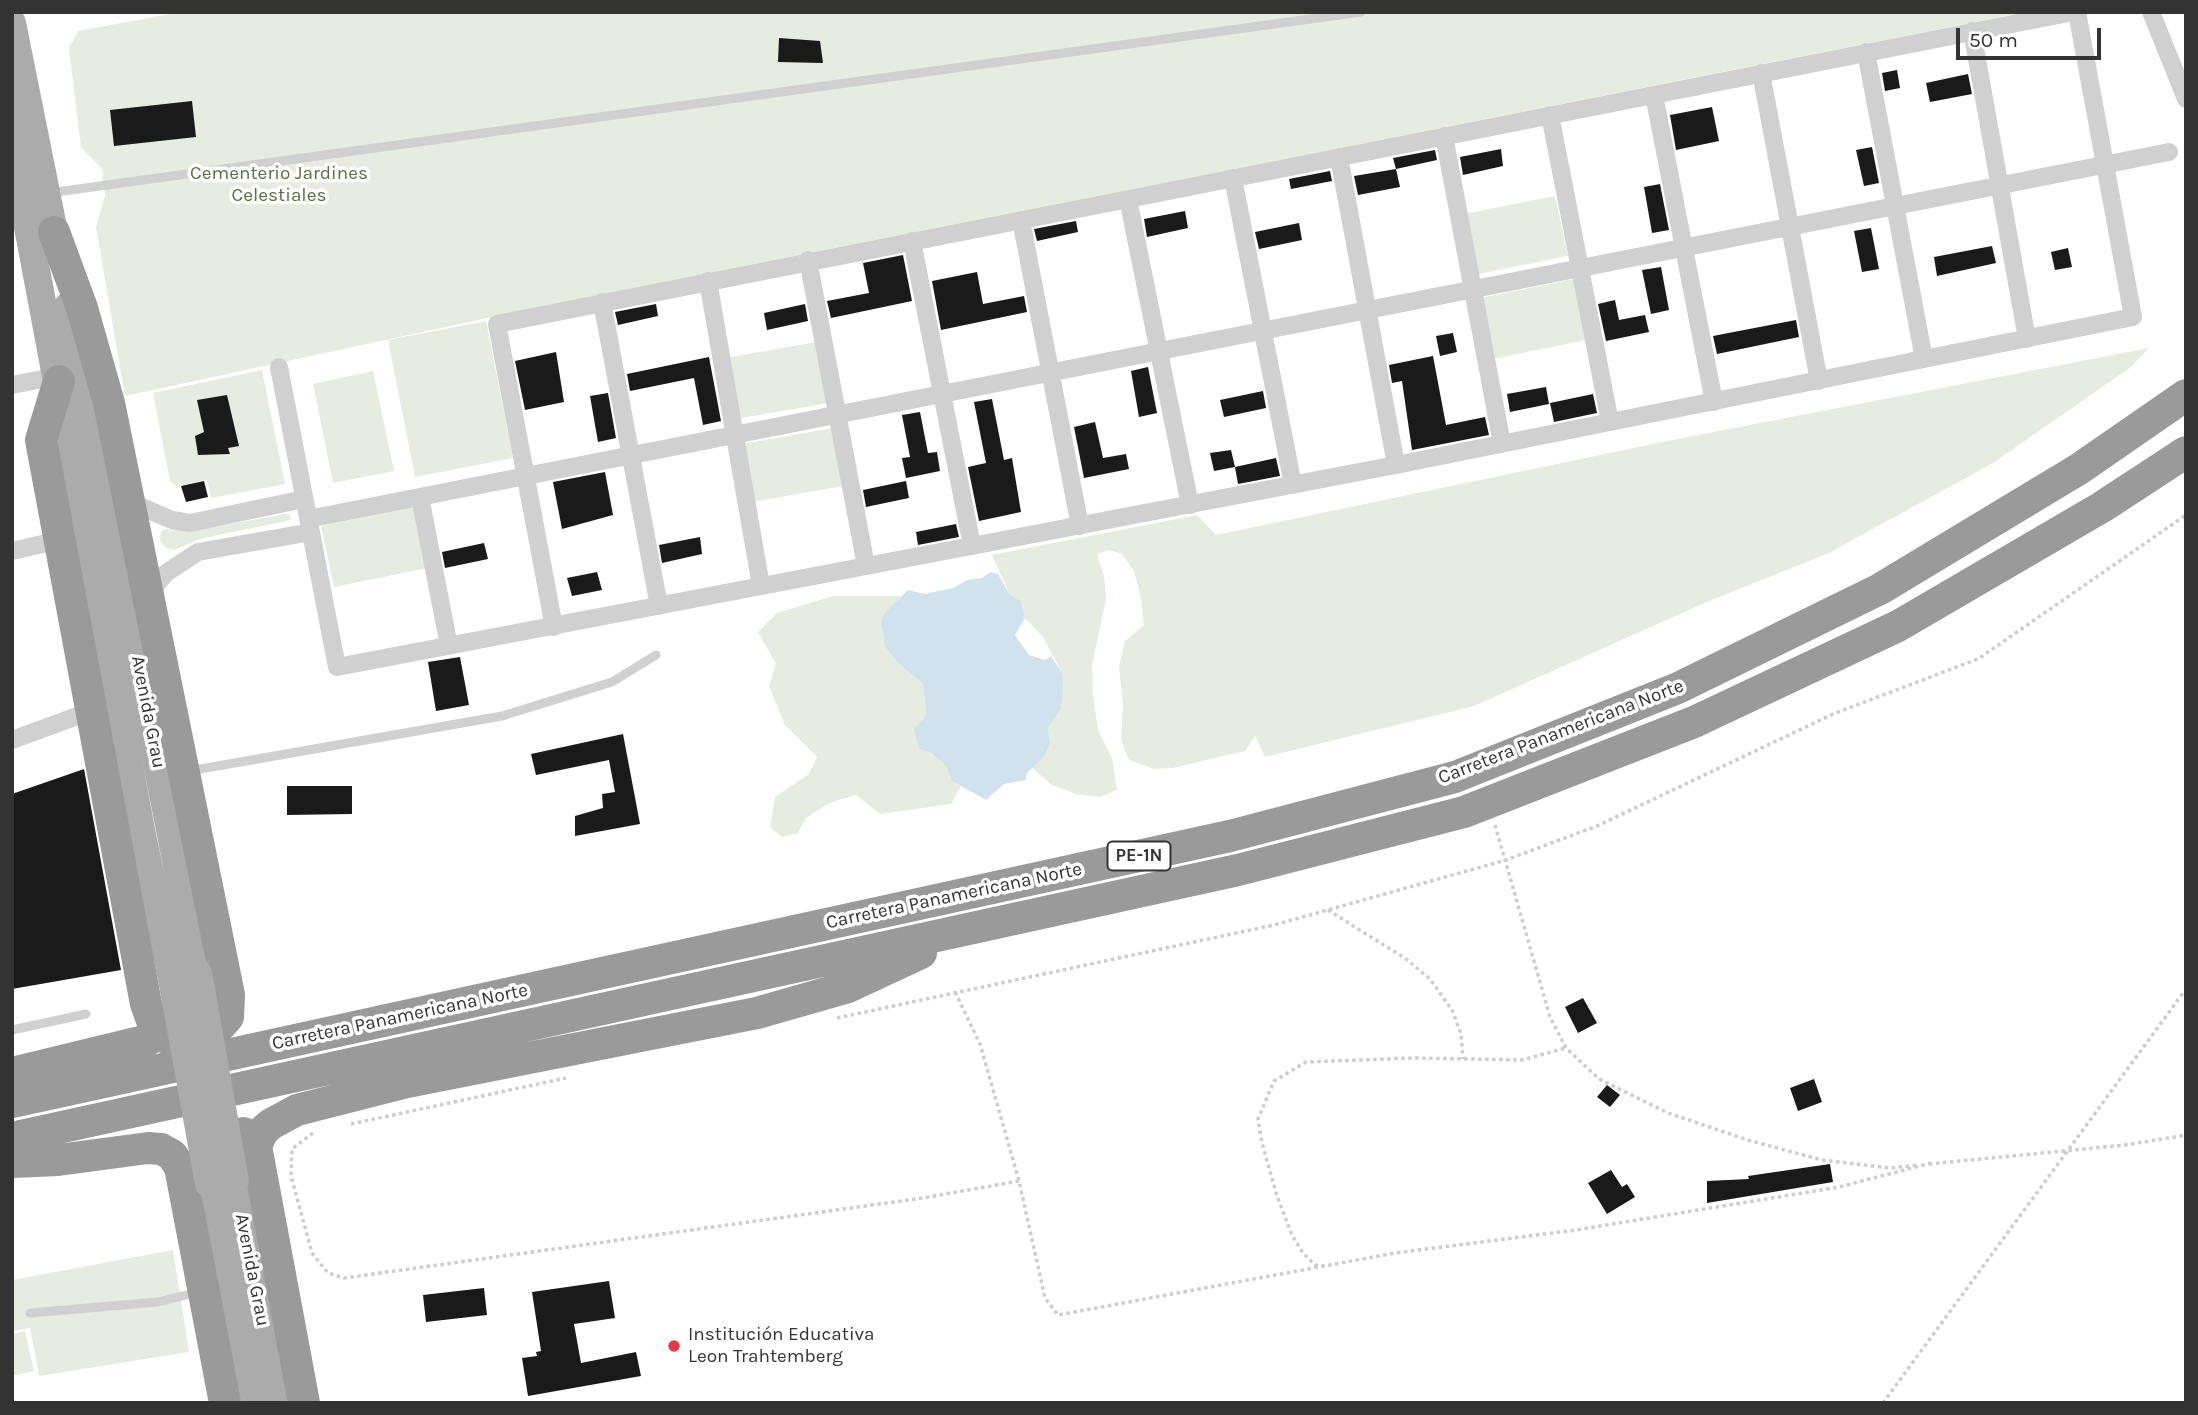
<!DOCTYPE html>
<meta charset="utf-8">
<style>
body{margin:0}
#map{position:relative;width:2198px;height:1415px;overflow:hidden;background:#fff;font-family:Karla,sans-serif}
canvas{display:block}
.frame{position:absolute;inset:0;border:14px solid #333;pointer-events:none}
.scale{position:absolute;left:1956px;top:28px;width:145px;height:32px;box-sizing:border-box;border:4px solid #333;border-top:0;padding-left:9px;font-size:21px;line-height:24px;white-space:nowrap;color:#333;-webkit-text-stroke:5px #fff;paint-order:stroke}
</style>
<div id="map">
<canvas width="2198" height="1415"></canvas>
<div class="frame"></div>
<div class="scale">50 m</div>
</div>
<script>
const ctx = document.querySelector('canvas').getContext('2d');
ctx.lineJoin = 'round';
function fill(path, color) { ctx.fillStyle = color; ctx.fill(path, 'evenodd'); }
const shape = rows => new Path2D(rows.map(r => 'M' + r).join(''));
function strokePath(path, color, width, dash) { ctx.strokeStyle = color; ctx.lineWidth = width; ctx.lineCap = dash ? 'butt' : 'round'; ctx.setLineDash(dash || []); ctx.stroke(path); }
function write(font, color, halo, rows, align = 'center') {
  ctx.font = font + ' Karla,sans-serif'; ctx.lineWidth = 7; ctx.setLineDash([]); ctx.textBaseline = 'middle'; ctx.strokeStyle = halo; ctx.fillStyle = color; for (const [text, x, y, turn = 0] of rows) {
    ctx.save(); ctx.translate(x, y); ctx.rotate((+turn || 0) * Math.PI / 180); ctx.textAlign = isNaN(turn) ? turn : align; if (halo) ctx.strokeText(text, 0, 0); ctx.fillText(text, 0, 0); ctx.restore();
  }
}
fill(shape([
 [181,12,2025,12,543,306,125,396,96,227,105,196,102,169,81,147,69,48,78,31],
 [1555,196,1568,256,1478,274,1465,214],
 [1574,279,1586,340,1493,359,1481,298],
 [486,321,513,458,415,477,388,340],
 [817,342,828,403,736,419,725,358],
 [2149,348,2131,367,1993,463,1829,553,1709,601,1474,706,1265,757,1255,736,1245,751,1173,768,1154,769,1129,760,1121,740,1123,704,1119,667,1125,641,1144,625,1141,598,1134,571,1122,554,1109,550,1097,554,1104,576,1106,599,1092,665,1093,695,1098,730,1112,758,1117,790,1100,797,1076,794,1052,785,1032,768,1044,757,1050,744,1048,728,1061,709,1062,673,1043,637,1025,618,1021,601,1010,595,992,555,1197,515,1216,535,1677,439],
 [262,370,285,484,211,498,207,480,176,486,170,481,153,393],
 [373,371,394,471,333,483,313,384],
 [833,428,843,486,752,502,742,444],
 [415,506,428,568,334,587,321,526],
 [286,514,290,515,291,520,199,539,174,550,166,548,160,540,161,531,166,529,191,531],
 [833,596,901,596,881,622,885,647,899,664,923,684,926,712,919,749,931,753,946,766,952,781,961,786,951,804,880,814,856,795,829,803,806,818,798,833,782,837,770,827,775,797,809,774,817,757,785,725,769,686,776,664,758,632,777,613],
 [173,1250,189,1352,39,1376,30,1328,12,1331,12,1280],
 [25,1331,34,1371,12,1376,12,1334]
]), '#e6ecdf');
fill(shape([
 [990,572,998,574,1010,595,1021,601,1025,618,1015,635,1029,655,1045,660,1051,656,1062,673,1063,688,1061,709,1048,728,1050,744,1044,757,1027,773,1026,780,1004,784,986,800,952,781,946,766,931,753,919,749,914,728,924,719,926,712,923,684,899,664,885,647,881,622,884,614,908,590,925,594,953,588,967,580,982,578]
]), '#cfe2ee');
fill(shape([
 [779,38,820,41,823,63,778,62],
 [1897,70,1900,88,1885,91,1882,73],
 [1968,74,1972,94,1930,102,1926,83],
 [192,101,196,137,114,146,110,110],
 [1712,107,1719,141,1676,150,1670,115],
 [1872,147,1879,183,1864,186,1856,150],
 [1501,149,1503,166,1463,175,1460,157],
 [1435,150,1437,160,1396,169,1393,158],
 [1396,169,1400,187,1358,195,1354,176],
 [1330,171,1332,181,1291,189,1289,179],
 [1660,184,1669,230,1652,233,1644,187],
 [1185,211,1188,228,1147,237,1144,219],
 [1076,221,1078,232,1037,241,1034,229],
 [1299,223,1302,240,1259,249,1255,232],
 [1871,228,1879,269,1862,272,1854,231],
 [1992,246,1996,263,1937,276,1934,257],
 [2068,248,2072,267,2055,270,2051,252],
 [903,255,912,301,831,318,827,301,869,293,863,263],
 [1661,267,1669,310,1651,314,1642,270],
 [977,272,983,304,1024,296,1027,312,941,330,932,281],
 [1615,300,1619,320,1645,315,1649,332,1606,341,1598,304],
 [656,304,658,316,618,325,615,312],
 [805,304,808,321,767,330,764,313],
 [1796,320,1799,337,1717,354,1713,336],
 [1453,333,1457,352,1440,356,1436,336],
 [556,352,564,402,525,410,515,361],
 [1433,356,1446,425,1485,417,1489,435,1412,450,1402,381,1392,383,1389,365],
 [709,357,721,421,703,425,694,378,630,391,627,374],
 [1148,367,1157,413,1139,417,1131,371],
 [1546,387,1549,404,1510,412,1507,394],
 [1263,391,1266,408,1224,417,1220,400],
 [608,393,616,438,598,442,590,396],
 [1593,394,1597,413,1554,422,1550,403],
 [227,395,239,446,228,448,230,454,198,455,195,436,204,432,197,400],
 [992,399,1004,460,1012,458,1021,512,979,521,968,467,986,463,974,402],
 [920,412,928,453,937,452,940,471,906,478,902,458,910,457,902,415],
 [1095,422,1103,458,1126,454,1129,469,1084,478,1074,427],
 [1231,450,1235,467,1214,471,1210,453],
 [1276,458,1280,476,1238,484,1235,467],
 [605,472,613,515,562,529,553,482],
 [204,481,208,497,186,502,181,486],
 [906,481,909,498,866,507,863,490],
 [956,524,959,537,918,545,916,532],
 [700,537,702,554,662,563,659,545],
 [484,543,488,559,445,568,442,552],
 [597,572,602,590,572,596,567,578],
 [460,657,469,705,436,711,428,662],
 [623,734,640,824,575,836,575,816,603,808,602,794,615,792,609,760,536,775,531,754],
 [84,769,121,970,12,989,12,794],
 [287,786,352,786,352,814,287,815],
 [1583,998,1597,1023,1578,1033,1565,1007],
 [1814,1079,1822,1102,1798,1111,1790,1088],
 [1607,1085,1620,1095,1610,1107,1597,1097],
 [1830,1164,1833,1182,1707,1203,1707,1181,1749,1179,1748,1176],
 [1611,1170,1622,1187,1627,1184,1635,1197,1607,1214,1588,1183],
 [609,1281,615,1318,574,1324,581,1363,636,1352,641,1376,528,1396,522,1358,537,1356,536,1352,541,1351,532,1292],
 [484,1288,487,1315,426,1322,423,1295]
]), '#1a1a1a');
strokePath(shape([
 [1495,825,1550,1017,1566,1048,1599,1079,1668,1113,1748,1140,1822,1160,1890,1168,1918,1165],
 [1328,910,1406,959,1430,979,1452,1010,1461,1034,1463,1059],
 [955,992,980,1044,1019,1181,1045,1298,1058,1315,1395,1253,1576,1230,1839,1187,1931,1163],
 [837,1018,1274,925,1506,860,1597,826,1833,714,1978,659,2186,515],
 [351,1124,566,1078],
 [313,1133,292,1149,291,1176,312,1253,328,1273,344,1278,923,1198,1019,1181],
 [1929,1164,2125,1145,2186,1135],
 [1325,1266,1315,1265,1303,1253,1292,1235,1277,1196,1262,1143,1258,1119,1274,1081,1306,1062,1414,1058,1522,1060,1566,1048],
 [1883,1403,2186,989]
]), '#cdcdcd', 3.5, [3.5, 3.5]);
strokePath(shape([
 [49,193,1361,12],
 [189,771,502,716,612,682,656,655],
 [12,1030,86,1014],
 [30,1313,158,1302,198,1292]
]), '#d0d0d0', 9);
strokePath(shape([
 [2151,12,2186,99],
 [1972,31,2027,339],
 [1866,52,1924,359],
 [1761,73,1819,381],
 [1654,95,1714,402],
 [1550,115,1610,422],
 [1444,136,1502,444],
 [1339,157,1396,465],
 [1233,178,1293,485],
 [1128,199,1190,505],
 [1021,220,1080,526],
 [912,241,972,546],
 [808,260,866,566],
 [708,281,761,586],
 [602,302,659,606],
 [279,367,337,667,1396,465,2133,317,2077,12],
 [12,385,58,376],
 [420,497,449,646],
 [130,502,172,520,190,523,304,499],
 [308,519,2169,152],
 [12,551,60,540],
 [147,596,166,573,198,552,311,532],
 [554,627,497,324,2073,12],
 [12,740,91,711]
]), '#d0d0d0', 18);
strokePath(shape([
 [12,23,58,252],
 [13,111,28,227,142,835,172,979],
 [68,306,198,973],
 [235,1181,278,1403],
 [209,1184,252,1403]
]), '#ababab', 28);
strokePath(shape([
 [54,232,82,308,109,403,229,995,228,1017,221,1025,166,1038,157,1034,146,1004,41,440,59,381],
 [12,1073,148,1040,157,1034],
 [12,1102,1230,836,1455,777,1678,688,1880,589,2079,469,2186,395],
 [243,1133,252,1136,256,1146,304,1403],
 [12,1138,1238,870,1464,812,1694,722,1898,626,2102,507,2186,452],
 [256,1146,263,1131,271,1124,297,1110,407,1082,757,1013,848,987,921,953],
 [12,1162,58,1160,148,1148,161,1149,172,1155,180,1167,225,1403]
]), '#9a9a9a', 32);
strokePath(shape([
 [198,973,235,1181],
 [172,979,209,1184]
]), '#ababab', 28);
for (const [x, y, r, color] of [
 [674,1346,7,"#e63946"]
]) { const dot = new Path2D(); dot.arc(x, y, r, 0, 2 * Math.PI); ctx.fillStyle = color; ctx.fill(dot); strokePath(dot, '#fff', 2.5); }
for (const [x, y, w] of [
 [1139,856,63]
]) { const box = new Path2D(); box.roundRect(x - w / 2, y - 14.5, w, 29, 5); ctx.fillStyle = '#fff'; ctx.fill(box); strokePath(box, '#333', 2); }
write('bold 18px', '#333', null, [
 ["PE-1N",1139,856]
]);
write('19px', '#56703f', '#fff', [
 ["Cementerio Jardines",279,174],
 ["Celestiales",279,196]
]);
write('19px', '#333', '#fff', [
 ["Avenida Grau",148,712,79],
 ["Carretera Panamericana Norte",1561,732,-21],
 ["Carretera Panamericana Norte",954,896,-12],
 ["Carretera Panamericana Norte",400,1017,-12],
 ["Avenida Grau",252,1270,79]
]);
write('19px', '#333', '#fff', [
 ["Institución Educativa",688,1335],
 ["Leon Trahtemberg",688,1357]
], 'left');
</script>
